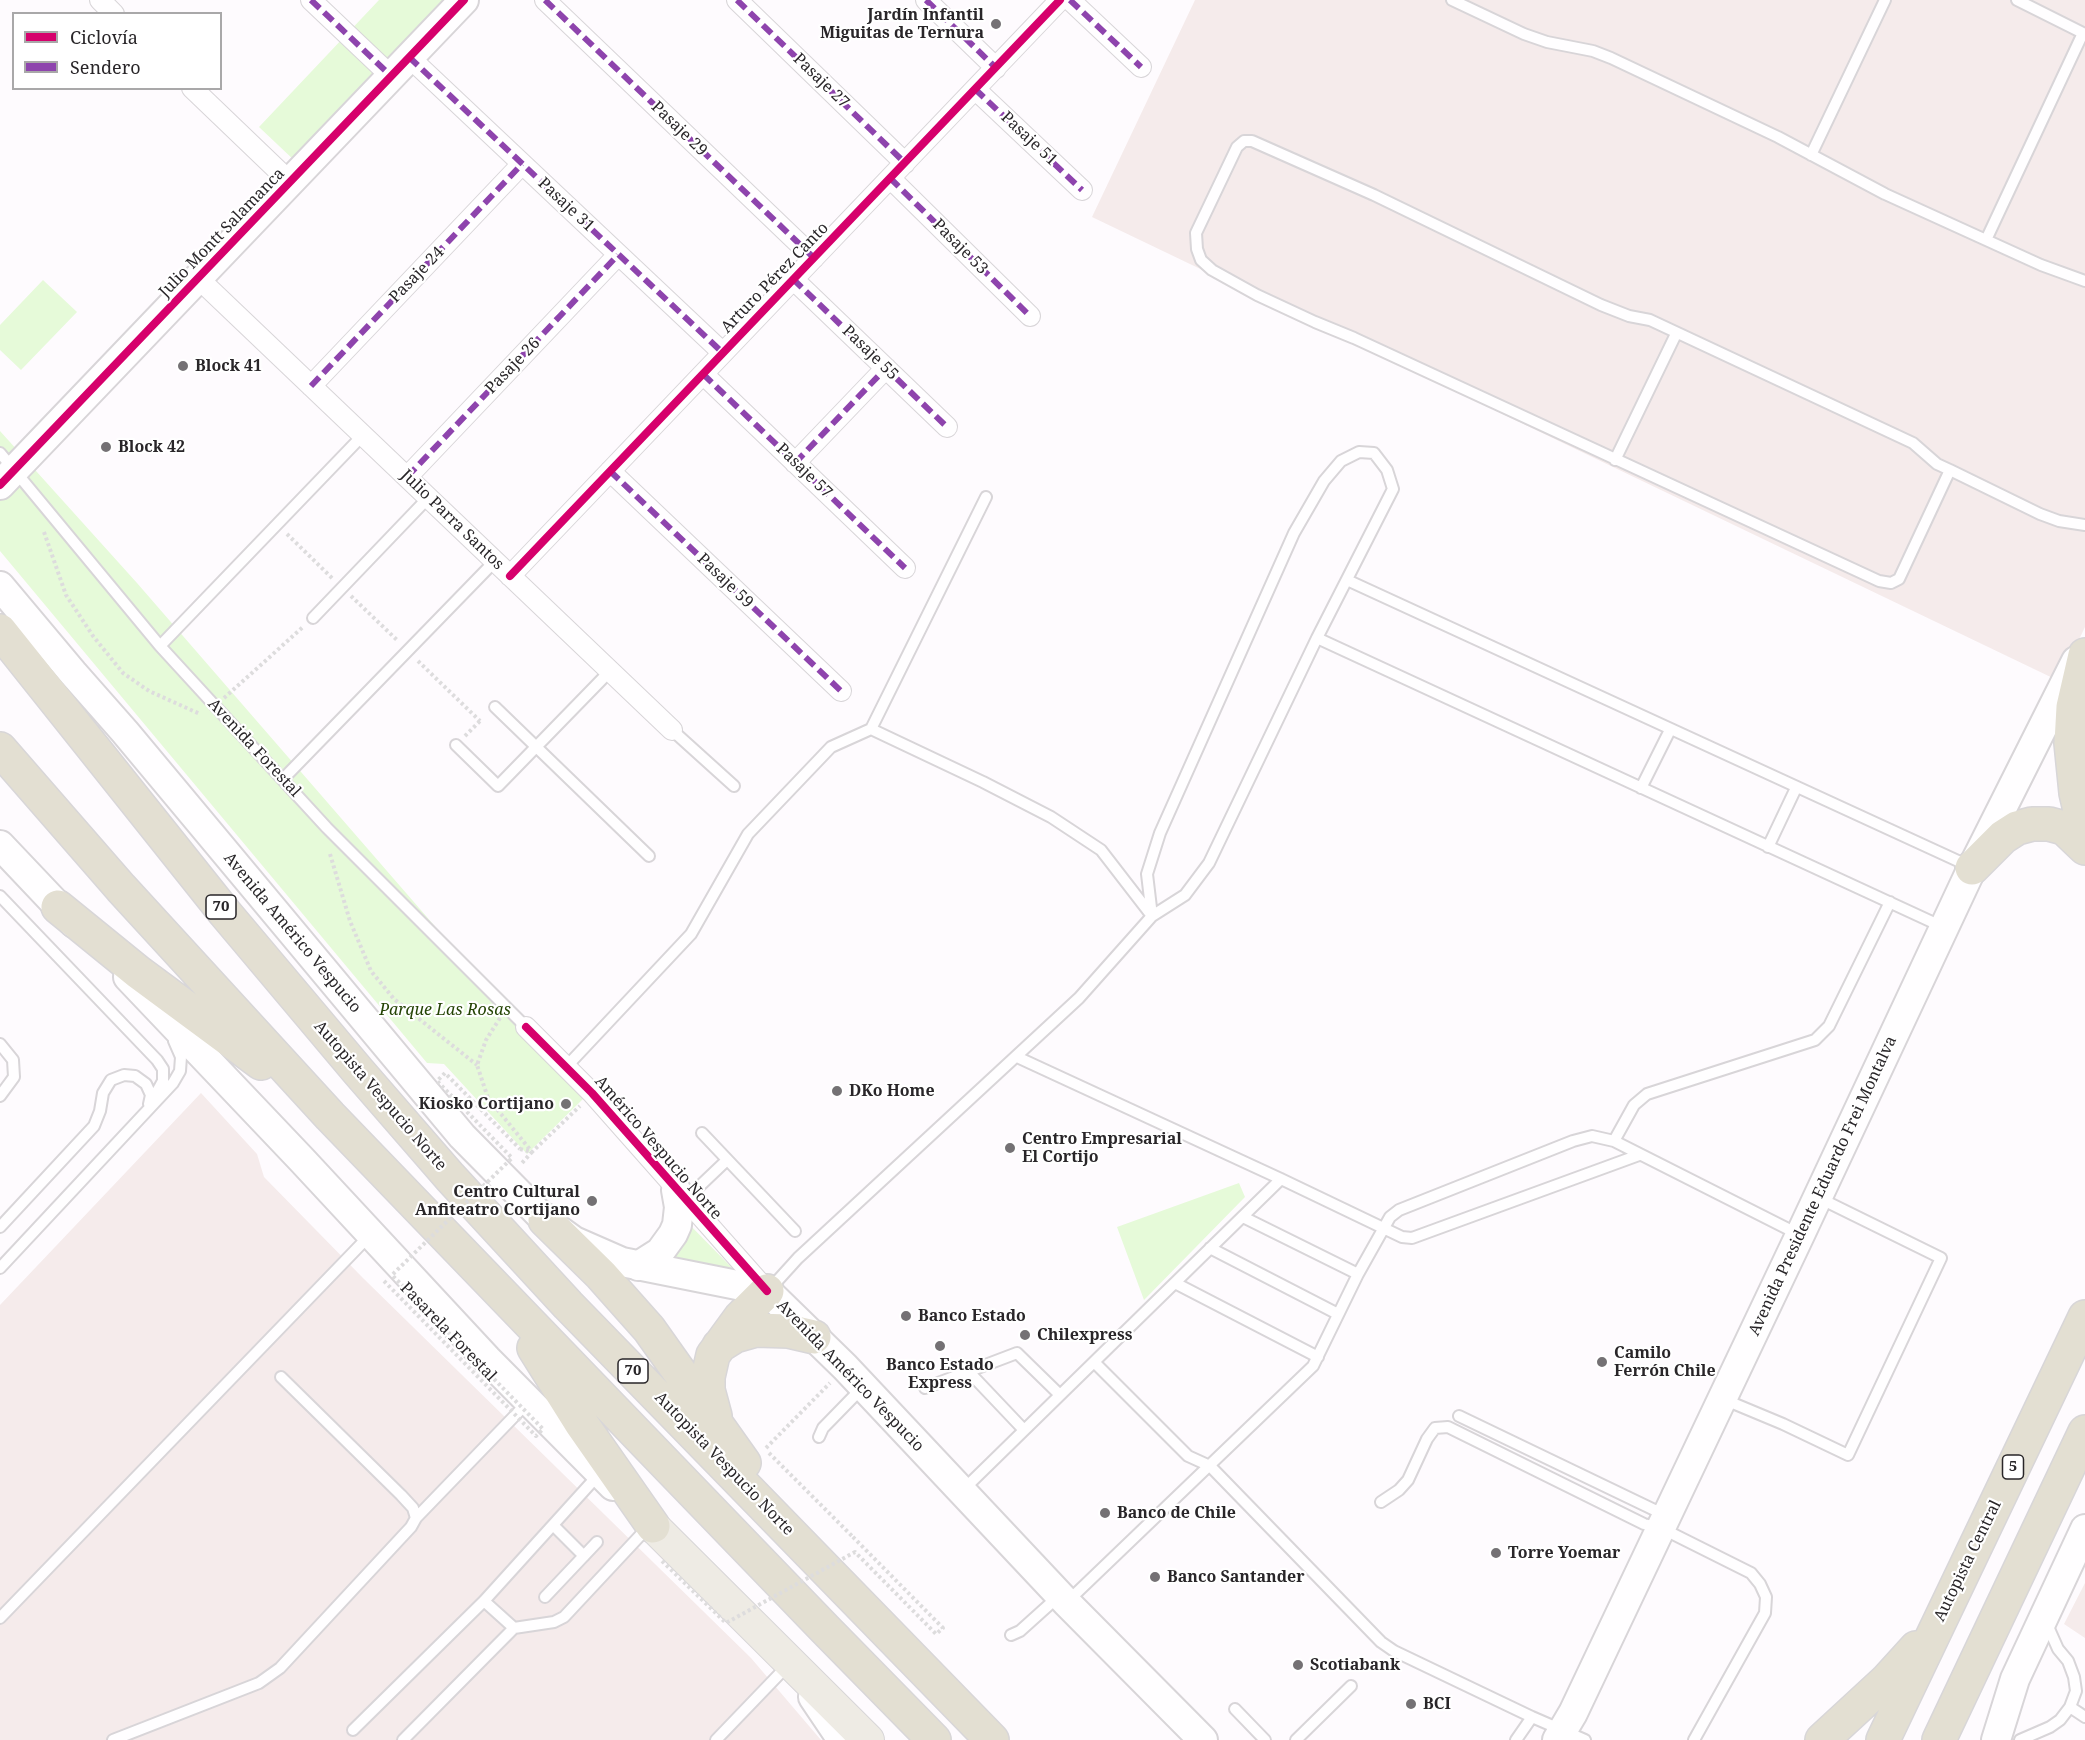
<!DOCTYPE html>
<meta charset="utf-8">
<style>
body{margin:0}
#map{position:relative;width:2085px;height:1740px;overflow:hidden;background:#fefbfe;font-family:"Noto Serif",serif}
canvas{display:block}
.legend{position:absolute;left:12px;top:12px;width:210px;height:78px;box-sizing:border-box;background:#fff;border:2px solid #a9a8a9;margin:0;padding:8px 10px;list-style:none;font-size:18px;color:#292629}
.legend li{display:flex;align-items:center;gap:12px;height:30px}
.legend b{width:30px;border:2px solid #a9a8a9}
</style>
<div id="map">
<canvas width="2085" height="1740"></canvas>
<ul class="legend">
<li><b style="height:8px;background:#d6006c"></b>Ciclovía</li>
<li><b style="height:8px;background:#8e44ad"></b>Sendero</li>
</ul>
</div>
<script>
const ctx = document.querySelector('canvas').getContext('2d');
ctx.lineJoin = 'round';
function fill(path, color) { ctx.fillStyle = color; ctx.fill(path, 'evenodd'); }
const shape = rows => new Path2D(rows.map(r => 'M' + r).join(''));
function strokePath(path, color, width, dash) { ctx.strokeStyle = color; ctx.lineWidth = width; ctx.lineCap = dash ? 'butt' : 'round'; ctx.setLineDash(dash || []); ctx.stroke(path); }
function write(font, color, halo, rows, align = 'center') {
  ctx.font = font + ' "Noto Serif",serif'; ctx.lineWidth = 4.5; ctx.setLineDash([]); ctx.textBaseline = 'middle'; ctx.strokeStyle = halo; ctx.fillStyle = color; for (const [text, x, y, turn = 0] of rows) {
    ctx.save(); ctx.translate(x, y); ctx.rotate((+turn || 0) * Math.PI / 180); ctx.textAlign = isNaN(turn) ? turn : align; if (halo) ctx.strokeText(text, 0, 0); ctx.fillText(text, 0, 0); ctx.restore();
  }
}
fill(shape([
 [1195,0,2085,0,2085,627,2059,681,1092,217],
 [201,1093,257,1154,264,1177,363,1278,751,1658,821,1740,0,1740,0,1305],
 [2085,1583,2085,1638,2064,1624]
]), '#f5ebeb');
fill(shape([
 [379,0,449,0,296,162,259,127],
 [43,280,77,312,21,370,0,350,0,325],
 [0,431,137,583,584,1098,527,1154,444,1064,427,1063,0,551],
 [1239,1183,1245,1197,1144,1300,1117,1227],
 [685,1220,739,1275,667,1259]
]), '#e6fad9');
const lane = shape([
 [1452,0,1524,34,1547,42,1593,51,1611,58,1778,137,1885,194,2041,265,2085,281],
 [2017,0,2085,34],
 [1811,155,1885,0],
 [1986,240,2083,33],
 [0,453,160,646,327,828,526,1027],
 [1615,460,1676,334],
 [1950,470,1899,579,1891,583,1879,581,1354,338,1315,322,1257,295,1212,270,1201,260,1197,249,1196,233,1237,147,1244,141,1252,141,1374,195,1601,305,1629,316,1650,320,1913,443,1937,464,1950,470,2040,514,2059,521,2085,525],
 [1347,580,1969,866],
 [313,618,428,498],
 [1317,638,1943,927],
 [160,646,363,435],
 [495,707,649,856],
 [871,729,983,782,1051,817,1101,850,1152,916],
 [672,730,734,786],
 [456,745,498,786,610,671],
 [283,779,495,561],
 [1641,788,1670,730],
 [1768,847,1796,788],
 [0,896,157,1060,163,1069,163,1081,153,1099],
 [0,1044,13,1060,14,1077,0,1096],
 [1017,1057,1281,1179,1402,1237,1412,1238,1639,1155],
 [567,1066,691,934,748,834,831,747,871,729,986,497],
 [702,1133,795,1231],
 [1614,1141,1634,1105,1647,1094,1815,1040,1829,1026,1890,902],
 [685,1200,727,1160],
 [1243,1217,1358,1274],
 [0,1227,94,1126,100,1111,103,1093,111,1080,124,1075,135,1076,146,1084,151,1095,149,1104],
 [1210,1248,1338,1314],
 [0,1268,173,1083,180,1071,181,1057,174,1041],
 [1175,1283,1318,1357],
 [769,1290,798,1258,1079,998,1152,916,1185,895,1209,863,1317,638,1393,489,1387,470,1374,453,1359,452,1341,461,1324,481,1294,533,1160,833,1147,874,1152,916],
 [1094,1362,1188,1456,1210,1466,1381,1642,1394,1651,1532,1717,1585,1740],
 [968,1371,1024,1430],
 [925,1388,1017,1353,1060,1395],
 [1723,1399,1783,1424,1848,1455,1941,1258,1817,1197],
 [1459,1416,1667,1516],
 [819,1437,823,1428,862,1388],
 [962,1491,1281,1179],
 [1381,1502,1399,1490,1408,1480,1427,1439,1435,1428,1448,1427,1644,1524,1661,1528,1751,1573,1760,1584,1766,1597,1765,1613,1694,1740],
 [416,1518,528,1402],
 [553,1525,584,1556],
 [545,1597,597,1542],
 [484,1601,514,1628],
 [1067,1602,1313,1366,1358,1274,1390,1217,1399,1210,1573,1141,1592,1136,1614,1141,1798,1234],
 [0,1618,370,1235],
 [1011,1635,1020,1631,1060,1595],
 [2070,1707,2085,1717],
 [1235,1709,1265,1740],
 [353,1730,484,1601,600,1473],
 [113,1740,259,1683,280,1668,411,1527,416,1518,413,1508,401,1495,281,1377],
 [403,1740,514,1628,554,1622,564,1617,649,1526],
 [716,1740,789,1664],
 [1296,1740,1351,1686],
 [1516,1740,1532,1717],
 [2020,1740,2050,1727,2060,1720,2070,1707,2076,1691,2074,1677,2068,1661,2058,1649,2046,1622]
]);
const street = shape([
 [100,0,114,14],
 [311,0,391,76],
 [545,0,814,258],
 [737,0,905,163],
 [926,0,996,68],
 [1070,0,1141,67],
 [409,57,723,353],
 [192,88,290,182],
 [975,89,1082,190],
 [890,178,1030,316],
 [198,278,672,730],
 [793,279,947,427],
 [703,374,905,568],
 [311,386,522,164],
 [795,463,886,368],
 [610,471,841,691],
 [407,477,618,255],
 [510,576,1060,0],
 [526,1027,592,1093,767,1291]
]);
const secondary = shape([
 [0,485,464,0],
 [0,586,73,673,125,732,462,1136,545,1220,574,1241,622,1262,767,1291,845,1367,1067,1603,1203,1740],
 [0,845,74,923],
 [128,977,302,1160,487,1359,613,1486],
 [638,1266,660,1252,673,1234,677,1225,679,1207,676,1190],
 [813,1697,842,1740],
 [1557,1740,1573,1713,1800,1235,1972,868,2076,661],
 [1996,1740,2015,1679,2085,1529]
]);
const primary = shape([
 [651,1524,868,1740]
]);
const highway = shape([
 [0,631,225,913,358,1071,450,1177,568,1305,992,1740],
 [2085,655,2073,707,2071,743,2076,793,2085,832],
 [0,749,121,888,330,1116,825,1629,934,1740],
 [1972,868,2003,837,2017,828,2032,824,2049,824,2064,828,2085,848],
 [58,907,138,972,261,1063],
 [545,1220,601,1275,649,1329,744,1463],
 [719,1346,735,1336,756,1330,788,1331,814,1337],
 [534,1348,581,1423,653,1526],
 [715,1416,708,1390,708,1377,713,1355,740,1318,767,1291],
 [1822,1740,1886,1681,1916,1648],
 [1883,1740,2085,1317],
 [1939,1740,2085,1432]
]);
strokePath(lane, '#d8d5d8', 14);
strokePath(street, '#d8d5d8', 22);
strokePath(secondary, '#d8d5d8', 32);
strokePath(primary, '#d8d6d8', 34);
strokePath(highway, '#d8d6d8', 36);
strokePath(shape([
 [44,532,66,595,93,636,123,673,149,691,200,714],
 [287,534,333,579],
 [351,596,398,641],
 [418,661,480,721],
 [224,698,303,627],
 [465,736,481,720],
 [330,854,350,921,371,971,394,999,477,1065],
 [500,1018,486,1040,477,1065,488,1098,532,1152,580,1106],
 [520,1149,532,1152,521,1164],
 [766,1448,830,1383],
 [769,1453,852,1536]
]), '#dddcdd', 4, [3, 3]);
strokePath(lane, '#fffeff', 10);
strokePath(street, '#fffeff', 20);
strokePath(secondary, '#fffeff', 28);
strokePath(primary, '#eeebe4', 32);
strokePath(highway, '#e3dfd2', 33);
strokePath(shape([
 [384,1281,536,1436,543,1429,392,1275,512,1158,437,1081,445,1073,520,1149],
 [662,1561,726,1623,855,1552,936,1634,943,1628,852,1536]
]), '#dddcdd', 4, [3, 3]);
strokePath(shape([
 [311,0,391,76],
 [545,0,814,258],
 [737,0,905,163],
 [926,0,996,68],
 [1070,0,1141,67],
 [409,57,723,353],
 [975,89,1082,190],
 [890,178,1030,316],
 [793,279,947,427],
 [703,374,905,568],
 [311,386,522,164],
 [795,463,886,368],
 [610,471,841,691],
 [407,477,618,255]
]), '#8e44ad', 6, [12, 6]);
strokePath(shape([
 [0,485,464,0],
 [510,576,1060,0],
 [526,1027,592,1093,767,1291]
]), '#d6006c', 8);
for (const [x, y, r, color] of [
 [996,24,6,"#747174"],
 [183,366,6,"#747174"],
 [106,447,6,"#747174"],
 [837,1091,6,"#747174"],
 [566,1104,6,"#747174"],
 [1010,1148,6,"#747174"],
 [592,1201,6,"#747174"],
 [906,1316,6,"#747174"],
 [1025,1335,6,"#747174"],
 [940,1346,6,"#747174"],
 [1602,1362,6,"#747174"],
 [1105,1513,6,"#747174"],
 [1496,1553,6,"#747174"],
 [1155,1577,6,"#747174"],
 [1298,1665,6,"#747174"],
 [1411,1704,6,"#747174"]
]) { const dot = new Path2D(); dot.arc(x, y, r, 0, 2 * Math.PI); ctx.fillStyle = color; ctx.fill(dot); strokePath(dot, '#fff', 2); }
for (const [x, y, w] of [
 [221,907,30],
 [633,1371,30],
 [2013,1467,21]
]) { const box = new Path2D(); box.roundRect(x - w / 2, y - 12, w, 24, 4.5); ctx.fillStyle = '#fff'; ctx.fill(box); strokePath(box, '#292629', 1.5); }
write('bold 15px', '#292629', null, [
 ["70",221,907],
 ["70",633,1371],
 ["5",2013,1467]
]);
write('bold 16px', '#292629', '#fff', [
 ["Jardín Infantil",984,15,"right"],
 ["Miguitas de Ternura",984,33,"right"],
 ["Block 41",195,366],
 ["Block 42",118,447],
 ["DKo Home",849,1091],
 ["Kiosko Cortijano",554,1104,"right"],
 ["Centro Empresarial",1022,1139],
 ["El Cortijo",1022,1157],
 ["Centro Cultural",580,1192,"right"],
 ["Anfiteatro Cortijano",580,1210,"right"],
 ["Banco Estado",918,1316],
 ["Chilexpress",1037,1335],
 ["Camilo",1614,1353],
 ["Ferrón Chile",1614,1371],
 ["Banco Estado",940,1365,"center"],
 ["Express",940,1383,"center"],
 ["Banco de Chile",1117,1513],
 ["Torre Yoemar",1508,1553],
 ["Banco Santander",1167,1577],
 ["Scotiabank",1310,1665],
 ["BCI",1423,1704]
], 'left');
write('16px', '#292629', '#fff', [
 ["Pasaje 27",821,81,44],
 ["Pasaje 29",679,129,44],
 ["Pasaje 51",1029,139,43],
 ["Pasaje 31",566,205,43],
 ["Julio Montt Salamanca",222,233,-46],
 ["Pasaje 53",960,247,45],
 ["Pasaje 24",417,275,-46],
 ["Arturo Pérez Canto",775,278,-46],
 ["Pasaje 55",870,353,44],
 ["Pasaje 26",513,366,-46],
 ["Pasaje 57",804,471,44],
 ["Julio Parra Santos",452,520,44],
 ["Pasaje 59",725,581,44],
 ["Avenida Forestal",254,748,47],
 ["Avenida Américo Vespucio",292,933,50],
 ["Autopista Vespucio Norte",380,1096,49],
 ["Américo Vespucio Norte",658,1148,49],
 ["Avenida Presidente Eduardo Frei Montalva",1823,1186,-65],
 ["Pasarela Forestal",448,1332,46],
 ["Avenida Américo Vespucio",850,1376,46],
 ["Autopista Vespucio Norte",724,1464,46],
 ["Autopista Central",1968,1561,-64]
]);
write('italic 16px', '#244304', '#fff', [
 ["Parque Las Rosas",445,1010]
]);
</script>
